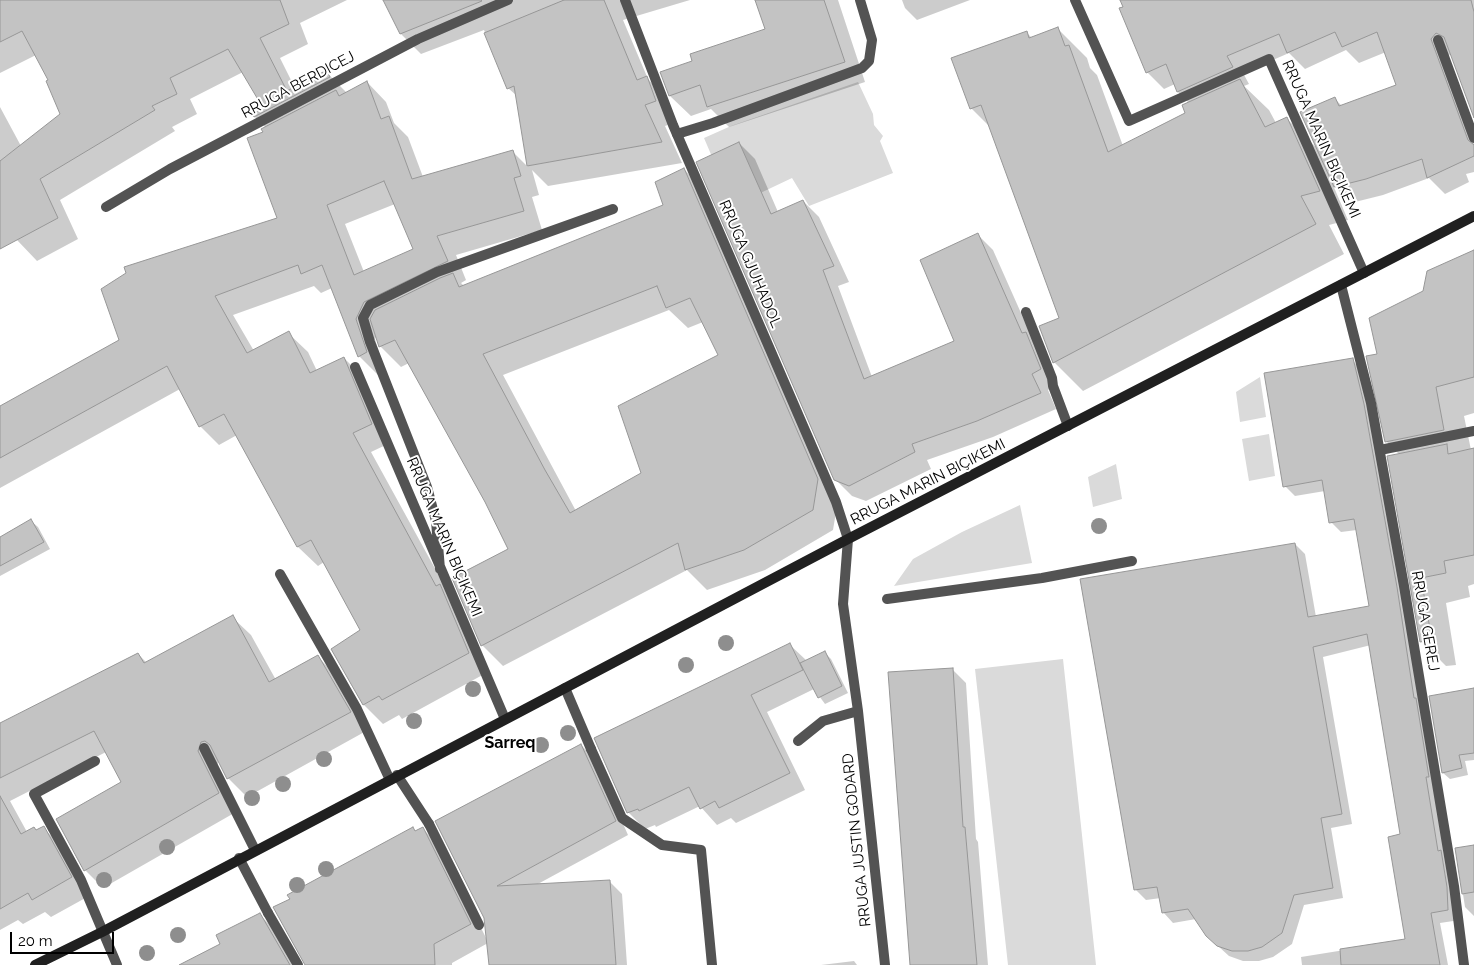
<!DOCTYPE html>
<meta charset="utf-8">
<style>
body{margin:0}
#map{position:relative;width:1474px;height:965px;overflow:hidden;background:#fff;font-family:Raleway,sans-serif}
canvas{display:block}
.scale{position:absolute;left:10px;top:932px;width:104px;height:22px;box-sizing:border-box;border:2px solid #000;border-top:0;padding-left:6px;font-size:15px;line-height:18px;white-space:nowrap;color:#000;-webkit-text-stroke:4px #fff;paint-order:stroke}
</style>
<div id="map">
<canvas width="1474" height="965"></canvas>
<div class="scale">20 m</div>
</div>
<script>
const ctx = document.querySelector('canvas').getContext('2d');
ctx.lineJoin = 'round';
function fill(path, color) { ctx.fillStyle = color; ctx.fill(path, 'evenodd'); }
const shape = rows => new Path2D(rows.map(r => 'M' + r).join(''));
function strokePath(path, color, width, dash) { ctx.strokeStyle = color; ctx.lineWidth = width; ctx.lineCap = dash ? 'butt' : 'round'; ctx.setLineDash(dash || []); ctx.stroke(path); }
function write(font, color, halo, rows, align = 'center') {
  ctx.font = font + ' Raleway,sans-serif'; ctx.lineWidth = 4; ctx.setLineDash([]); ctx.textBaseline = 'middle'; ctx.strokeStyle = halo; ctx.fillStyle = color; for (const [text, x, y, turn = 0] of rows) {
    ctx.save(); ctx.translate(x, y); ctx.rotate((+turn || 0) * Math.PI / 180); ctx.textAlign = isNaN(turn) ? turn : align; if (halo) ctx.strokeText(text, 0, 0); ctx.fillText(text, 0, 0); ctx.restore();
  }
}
fill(shape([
 [858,82,873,114,874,125,883,136,880,141,893,173,809,206,792,178,733,206,704,138,731,126],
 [1260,377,1266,417,1240,422,1236,392],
 [1269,434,1275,476,1249,481,1242,439],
 [1116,464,1122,499,1093,507,1088,477],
 [1020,505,1032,563,894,586,913,559,962,532],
 [1063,659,1096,965,1008,965,975,669]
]), '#dadada');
fill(shape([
 [0,0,347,0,300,23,308,44,280,58,295,88,326,72,347,93,367,82,386,102,394,123,408,137,423,177,513,152,528,167,517,96,508,88,484,30,421,54,401,34,385,0,690,0,623,20,648,79,667,99,676,122,665,126,682,163,548,186,532,170,539,195,532,197,542,230,456,255,466,280,461,283,465,287,664,206,684,169,704,190,838,500,833,530,765,570,707,590,687,570,503,666,482,645,454,578,509,550,486,501,409,363,401,367,380,346,377,335,375,339,385,372,378,375,359,356,332,288,321,293,314,286,233,315,254,351,288,333,308,352,317,371,344,358,363,377,390,443,371,452,449,594,488,672,402,719,399,715,383,724,364,705,332,649,361,630,324,562,318,566,298,547,237,435,219,445,200,426,180,389,0,488,0,407,121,341,278,219,265,132,266,128,255,117,265,108,243,72,190,99,197,114,172,127,175,131,60,200,78,239,37,261,17,240,0,208,0,107,21,146,62,115,50,80,36,55,0,73],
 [395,204,415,250,364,272,345,224],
 [396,285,397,286,361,303],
 [669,310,688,328,703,322,720,355,642,474,576,511,503,375],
 [756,0,838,0,865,82,729,127,711,109,691,116,670,96,662,73,694,62,766,30],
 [902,0,970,0,917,20,905,8],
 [1121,0,1474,0,1474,117,1451,52,1447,60,1474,132,1474,172,1466,174,1469,182,1445,194,1429,178,1383,195,1351,203,1333,185,1348,220,1329,225,1344,254,1083,391,1054,362,1061,319,991,128,971,108,1026,32,1032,38,1058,29,1087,58,1090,68,1097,75,1123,146,1186,113,1189,103,1178,92,1175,84,1164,89,1147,72],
 [1346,50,1359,63,1386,52,1398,85,1342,106,1335,99,1318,149,1287,119,1276,123,1269,110,1244,86,1249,84,1243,73,1289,53,1305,69],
 [739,143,755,159,778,212,803,201,819,217,849,282,838,286,872,377,955,342,977,234,993,250,1033,340,1056,385,1048,390,1056,409,993,437,927,460,931,469,866,501,852,496,835,479],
 [1474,251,1474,413,1464,416,1471,450,1474,450,1474,584,1468,586,1470,597,1446,603,1456,665,1446,666,1421,641,1399,454,1386,441,1378,355,1424,292],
 [1352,360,1362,370,1460,920,1440,923,1448,965,1302,965,1301,957,1407,940,1402,835,1371,645,1323,657,1352,824,1331,828,1343,898,1304,905,1292,944,1273,957,1259,961,1243,961,1229,956,1218,946,1196,919,1173,923,1163,912,1161,898,1146,900,1136,890,1295,544,1305,554,1316,617,1370,607,1357,530,1341,532,1331,522,1325,491,1295,496,1285,486],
 [31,521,38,527,50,549,0,576,0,538],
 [232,617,251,635,276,680,318,657,336,675,368,730,247,797,228,778,219,759,216,770,236,812,103,888,85,870,122,783,106,752,10,801,27,832,37,831,43,828,62,846,89,896,51,917,45,912,23,924,18,920,0,930,0,724,138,654,147,663],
 [790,645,807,661,825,653,831,659,848,693,825,704,814,689,767,712,805,790,736,823,731,818,717,825,700,806,656,827,655,825,645,829,629,813,595,738],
 [953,670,966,683,976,839,978,842,988,965,911,965,889,674],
 [1474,689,1474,760,1465,761,1468,775,1450,779,1443,773,1431,697],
 [581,745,594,758,628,835,536,885,609,881,622,894,627,965,491,965,488,943,452,963,452,965,379,965,416,832,423,829,441,847,488,942,486,917,437,821],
 [1474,846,1474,916,1465,907,1456,849],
 [260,915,284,939,299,965,182,965,222,945],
 [854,961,857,965,821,965]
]), '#0003');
const building = shape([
 [0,0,280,0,289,24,260,38,287,91,327,70,330,77,254,117,252,114,263,108,228,49,170,78,177,94,152,106,155,110,40,179,58,218,0,249,0,161,60,114,46,81,48,80,22,31,0,42,0,0],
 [383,0,481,0,482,1,400,34,383,0],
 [564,0,604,0,637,80,647,76,656,101,645,105,662,142,527,166,514,86,507,89,484,33,564,0],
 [755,0,824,0,845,62,707,107,700,85,669,96,660,72,692,61,690,54,765,29,755,0],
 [1120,0,1471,0,1474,12,1474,118,1444,37,1436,33,1431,39,1468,140,1474,145,1474,156,1427,178,1422,159,1366,179,1334,187,1300,112,1335,97,1339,106,1396,85,1377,32,1342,47,1335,32,1287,53,1279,34,1227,56,1233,67,1177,92,1166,64,1146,73,1119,8,1123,7,1120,0],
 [1058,27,1065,46,1069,45,1108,152,1185,113,1182,105,1240,79,1265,127,1287,117,1320,191,1301,196,1316,224,1053,363,1039,326,1059,318,981,105,970,109,951,58,1027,31,1029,38,1058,27],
 [367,81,381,119,389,116,412,179,513,150,521,176,514,178,524,211,437,236,448,261,364,302,356,319,367,352,358,357,322,265,301,274,298,265,215,296,247,353,289,331,310,373,344,357,372,424,353,433,436,586,440,584,469,653,382,700,379,696,363,705,331,649,360,630,311,540,297,547,224,414,199,427,167,366,0,458,0,406,119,340,101,289,126,273,124,267,277,218,247,138,263,132,261,129,336,90,339,96,367,81],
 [384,181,413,249,354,275,327,205,384,181],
 [739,142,771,214,803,200,834,266,823,270,864,379,954,341,920,260,978,233,1022,333,1026,332,1041,369,1032,374,1041,393,977,421,912,444,915,452,849,486,834,480,696,162,739,142],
 [684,168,818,479,813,510,744,550,685,570,678,543,481,646,452,578,508,549,485,502,395,340,379,347,370,319,375,310,440,278,453,273,459,287,663,205,655,182,684,168],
 [657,286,666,308,690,298,718,355,618,406,641,473,570,513,545,470,483,354,657,286],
 [1474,250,1474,377,1436,387,1444,430,1385,442,1366,356,1377,354,1369,318,1423,291,1427,271,1474,250],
 [1353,358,1364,404,1397,587,1414,698,1416,698,1429,777,1426,777,1438,851,1441,850,1447,887,1448,910,1431,913,1440,965,1341,965,1340,949,1405,939,1388,837,1400,834,1367,634,1313,647,1342,814,1321,818,1333,888,1294,895,1282,933,1262,947,1248,951,1232,951,1217,946,1206,936,1188,909,1162,913,1157,887,1134,890,1080,579,1295,543,1308,617,1369,606,1354,519,1329,523,1322,480,1283,487,1264,373,1353,358],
 [1447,444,1448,454,1474,448,1474,555,1444,561,1446,573,1421,578,1432,640,1420,642,1387,456,1447,444],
 [31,519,44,542,0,566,0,537,31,519],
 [233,615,269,682,318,655,351,712,227,779,210,745,205,741,201,742,198,751,219,793,84,871,56,819,121,782,94,731,0,778,0,723,138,653,144,663,233,615],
 [790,643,803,670,751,695,790,773,719,808,715,801,700,809,689,787,639,811,638,809,627,813,594,738,790,643],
 [825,651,842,686,818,698,800,663,825,651],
 [953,668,963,827,965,827,977,965,910,965,888,672,953,668],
 [1474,688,1474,753,1459,755,1462,768,1442,773,1429,696,1474,688],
 [581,744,616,821,497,886,610,880,616,965,489,965,484,918,435,821,581,744],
 [0,796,21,834,34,827,36,830,44,826,72,877,32,900,28,893,0,909,0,796],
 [413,827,415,831,423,827,471,924,434,944,435,965,305,965,273,907,290,899,287,895,413,827],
 [1474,845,1474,892,1462,894,1455,848,1474,845],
 [260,913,290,965,179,965,220,944,216,935,260,913]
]);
fill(building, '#c3c3c3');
strokePath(building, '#979797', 1);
strokePath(shape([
 [1438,40,1474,138],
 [677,134,713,123,862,68,869,61,872,40,860,0],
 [1026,312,1052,378,1053,386,1068,426],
 [355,367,505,719],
 [1380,450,1474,431],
 [440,569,436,521,427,487,370,342,363,318,370,305,437,272,613,209],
 [280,574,357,709,390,780],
 [565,688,591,749],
 [204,748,255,850],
 [95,761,34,794,81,880,117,965],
 [397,775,429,824],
 [239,858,268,913]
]), '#535353', 10);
strokePath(shape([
 [887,599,1042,578,1132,561]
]), '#535353', 10);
strokePath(shape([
 [625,0,673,125,836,502,848,539,843,604,858,711,885,965],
 [1075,0,1129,121,1269,59,1364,273],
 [106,207,170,169,418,39,508,0],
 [1341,285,1371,403,1404,586,1454,886,1464,965],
 [798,741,823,721,858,711],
 [591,749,622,818,662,845,701,850,712,965],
 [429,824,479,925],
 [268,913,298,965]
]), '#535353', 10);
strokePath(shape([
 [35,965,102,932,848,539,1474,216]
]), '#202020', 10);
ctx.fillStyle = '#8e8e8e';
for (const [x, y] of [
 [1099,526],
 [726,643],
 [686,665],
 [473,689],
 [414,721],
 [568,733],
 [541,745],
 [324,759],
 [283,784],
 [252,798],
 [167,847],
 [326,869],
 [104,880],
 [297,885],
 [178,935],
 [147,953]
]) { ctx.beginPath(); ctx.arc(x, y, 8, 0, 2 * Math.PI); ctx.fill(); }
write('15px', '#000', '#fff', [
 ["RRUGA BERDICEJ",298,85,-28],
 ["RRUGA MARIN BIÇIKEMI",1321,139,66],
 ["RRUGA GJUHADOL",750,264,67],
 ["RRUGA MARIN BIÇIKEMI",928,482,-27],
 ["RRUGA MARIN BIÇIKEMI",444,537,67],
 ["RRUGA GEREJ",1425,621,80],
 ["RRUGA JUSTIN GODARD",857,840,-96]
]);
write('bold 16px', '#000', '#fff', [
 ["Sarreq",510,743]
]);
</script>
